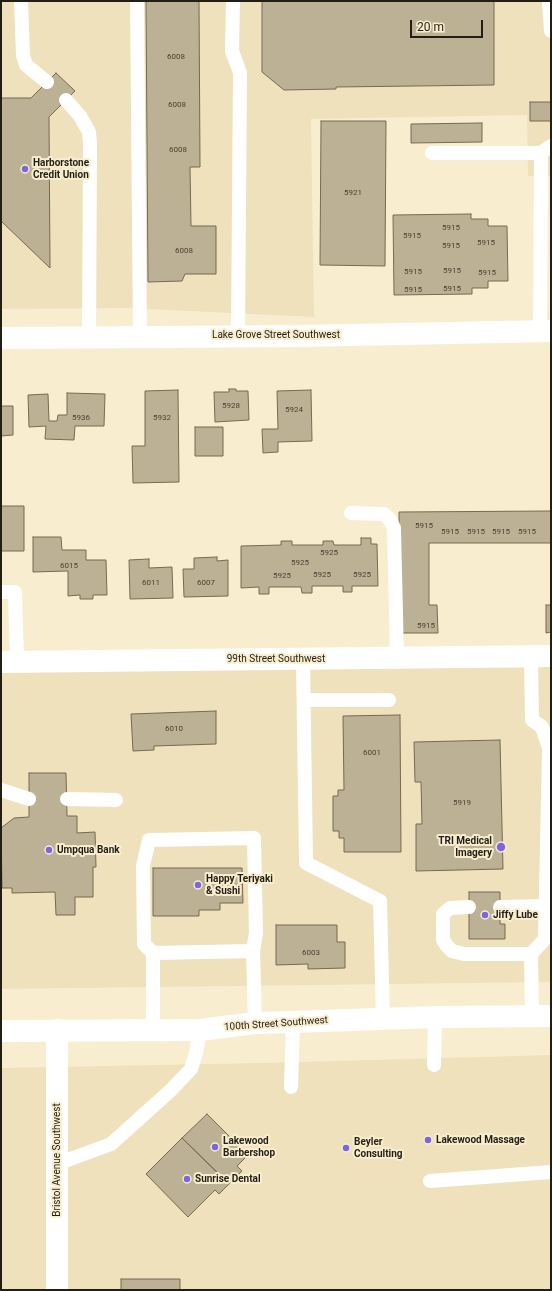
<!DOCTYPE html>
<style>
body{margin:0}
#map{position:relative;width:552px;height:1291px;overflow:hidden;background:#f9edcf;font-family:Roboto,sans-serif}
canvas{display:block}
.frame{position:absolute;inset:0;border:2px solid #221e13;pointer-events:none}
.scale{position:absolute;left:410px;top:20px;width:73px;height:18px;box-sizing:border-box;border:2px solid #221e13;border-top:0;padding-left:5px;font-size:12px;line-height:14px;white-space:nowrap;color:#221e13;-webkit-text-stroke:3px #f9edcf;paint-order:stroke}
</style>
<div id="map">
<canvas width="552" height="1291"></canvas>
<div class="frame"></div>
<div class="scale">20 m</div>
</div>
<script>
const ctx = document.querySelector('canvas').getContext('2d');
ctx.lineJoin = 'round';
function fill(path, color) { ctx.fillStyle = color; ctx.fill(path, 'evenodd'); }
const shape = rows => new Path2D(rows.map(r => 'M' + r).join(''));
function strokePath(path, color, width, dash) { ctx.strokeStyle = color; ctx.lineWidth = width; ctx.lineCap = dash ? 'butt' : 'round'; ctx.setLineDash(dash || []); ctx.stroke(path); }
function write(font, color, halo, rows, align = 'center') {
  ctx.font = font + ' Roboto,sans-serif'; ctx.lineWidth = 4; ctx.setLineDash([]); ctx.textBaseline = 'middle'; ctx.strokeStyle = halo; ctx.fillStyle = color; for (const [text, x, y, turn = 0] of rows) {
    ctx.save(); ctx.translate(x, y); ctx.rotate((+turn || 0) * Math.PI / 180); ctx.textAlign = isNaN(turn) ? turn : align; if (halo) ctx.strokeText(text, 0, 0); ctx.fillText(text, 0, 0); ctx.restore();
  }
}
fill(shape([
 [1,1,551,1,551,176,528,176,527,115,311,119,314,317,126,308,1,309],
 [551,667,551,982,1,989,1,672],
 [551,1055,551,1290,1,1290,1,1068,262,1063]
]), '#f0e1bd');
const building = shape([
 [146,1,199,1,200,167,190,167,191,226,216,226,216,274,185,274,182,281,148,282,146,1],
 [262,1,494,1,494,85,336,87,336,89,284,90,262,72,262,1],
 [56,73,75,91,49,117,50,268,1,221,1,98,31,98,56,73],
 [530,102,551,102,551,121,530,121,530,102],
 [321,121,386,121,385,266,320,265,321,121],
 [482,123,482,142,411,143,411,124,482,123],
 [471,214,471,219,488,219,488,226,507,226,508,281,488,281,488,288,472,288,472,294,394,295,393,215,471,214],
 [229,389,236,389,236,391,248,391,249,420,215,422,214,392,229,392,229,389],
 [178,390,179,482,133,483,132,446,145,446,145,391,178,390],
 [311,390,312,441,278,442,278,452,263,453,262,429,278,429,277,391,311,390],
 [67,393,105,394,104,426,75,426,74,440,45,439,46,426,29,427,28,395,48,394,49,421,57,421,58,415,67,415,67,393],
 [1,406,13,406,13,435,1,436,1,406],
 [195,427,223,427,223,456,195,456,195,427],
 [1,506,24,506,24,551,1,551,1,506],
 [551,511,551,543,429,543,429,605,437,605,438,633,400,633,399,512,551,511],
 [33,537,61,537,62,550,86,550,86,560,106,560,107,595,93,595,93,599,80,599,80,595,68,596,68,571,33,572,33,537],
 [361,538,371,538,371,544,377,544,378,586,352,586,352,592,343,592,343,586,312,586,312,593,302,593,301,587,269,587,269,594,259,594,259,587,241,588,241,546,281,545,281,541,292,541,292,545,323,545,323,541,333,541,334,545,361,545,361,538],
 [217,557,217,561,228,560,228,596,184,597,183,569,194,569,194,558,217,557],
 [149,559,149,568,172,567,173,598,130,599,129,560,149,559],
 [546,605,551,605,551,632,546,633,546,605],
 [216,711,216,744,154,746,154,750,133,751,131,714,216,711],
 [400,715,401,852,344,852,344,838,339,838,339,831,333,831,333,796,338,796,338,790,344,790,343,716,400,715],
 [500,740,503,869,416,871,416,824,422,824,421,782,415,782,414,742,500,740],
 [29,773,66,773,67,816,77,816,77,833,95,832,96,867,93,867,93,897,75,897,75,915,56,915,55,892,12,893,12,888,2,888,1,828,14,818,29,817,29,773],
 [153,868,242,868,243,903,220,903,220,910,199,910,199,916,153,916,153,868],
 [469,892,500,892,500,924,505,924,505,939,469,939,469,892],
 [276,925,337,925,337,942,345,942,345,968,308,969,308,964,276,965,276,925],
 [207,1114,248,1155,237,1166,242,1171,229,1184,182,1138,207,1114],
 [182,1138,229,1184,219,1194,215,1190,188,1217,146,1174,182,1138],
 [121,1279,180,1279,180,1290,121,1290,121,1279]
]);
fill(building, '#bcb194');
strokePath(building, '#756b51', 1);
strokePath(shape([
 [21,1,23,55,26,65,47,82],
 [137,1,140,337],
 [233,1,232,51,240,73,238,335],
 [551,3,549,3,551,31],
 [66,100,80,116,89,132,90,144,89,337],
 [432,153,541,153,551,146],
 [540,332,541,153],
 [351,513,384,514,390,520,394,528,397,658],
 [1,592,15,592,17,661],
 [531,657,532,720,542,727,549,748,545,939,531,954,532,1016],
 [303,659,306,863,380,901,383,1018],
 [304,700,389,700],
 [1,790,29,799],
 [67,799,116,800],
 [469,907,450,908,443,914,443,940,447,946,452,951,464,954,531,954],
 [500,907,546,906],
 [153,953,144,944,143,866,149,840,254,838,256,933,253,951,255,1023],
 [153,1030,153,953,253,951],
 [434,1065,435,1017],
 [291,1087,293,1022],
 [57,1164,111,1144,170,1091,191,1069,196,1053,200,1030],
 [430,1181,551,1172]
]), '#fff', 14);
strokePath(shape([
 [1,338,301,336,551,331],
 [1,662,551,656],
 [57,1290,57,1030]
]), '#fff', 22);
strokePath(shape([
 [1,1031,200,1030,255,1023,293,1022,435,1017,551,1016]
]), '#fff', 22);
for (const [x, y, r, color] of [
 [25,169,4,"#7d65e1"],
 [501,847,5,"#7d65e1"],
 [49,850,4,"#7d65e1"],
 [198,885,4,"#7d65e1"],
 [485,915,4,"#7d65e1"],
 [428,1140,4,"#7d65e1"],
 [215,1147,4,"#7d65e1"],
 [346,1148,4,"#7d65e1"],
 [187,1179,4,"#7d65e1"]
]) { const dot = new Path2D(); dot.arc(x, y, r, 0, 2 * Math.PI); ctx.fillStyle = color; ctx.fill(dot); strokePath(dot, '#f9edcf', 1.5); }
write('8px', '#484333', null, [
 ["6008",176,57],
 ["6008",177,105],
 ["6008",178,150],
 ["5921",353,193],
 ["5915",451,228],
 ["5915",412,236],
 ["5915",486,243],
 ["5915",451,246],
 ["6008",184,251],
 ["5915",452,271],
 ["5915",413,272],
 ["5915",487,273],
 ["5915",452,289],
 ["5915",413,290],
 ["5928",231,406],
 ["5924",294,410],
 ["5936",81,418],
 ["5932",162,418],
 ["5915",424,526],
 ["5915",450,532],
 ["5915",476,532],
 ["5915",501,532],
 ["5915",527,532],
 ["5925",329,553],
 ["5925",300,563],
 ["6015",69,566],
 ["5925",322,575],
 ["5925",362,575],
 ["5925",282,576],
 ["6011",151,583],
 ["6007",206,583],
 ["5915",426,626],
 ["6010",174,729],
 ["6001",372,753],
 ["5919",462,803],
 ["6003",311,953]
]);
write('bold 10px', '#221e13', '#f9edcf', [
 ["Harborstone",33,163],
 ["Credit Union",33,175],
 ["TRI Medical",492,841,"right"],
 ["Imagery",492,853,"right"],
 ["Umpqua Bank",57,850],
 ["Happy Teriyaki",206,879],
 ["& Sushi",206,891],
 ["Jiffy Lube",493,915],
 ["Lakewood Massage",436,1140],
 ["Lakewood",223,1141],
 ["Barbershop",223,1153],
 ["Beyler",354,1142],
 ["Consulting",354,1154],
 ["Sunrise Dental",195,1179]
], 'left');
write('10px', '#221e13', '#f9edcf', [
 ["Lake Grove Street Southwest",276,335],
 ["99th Street Southwest",276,659],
 ["100th Street Southwest",276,1024,-4],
 ["Bristol Avenue Southwest",57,1160,-90]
]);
</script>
